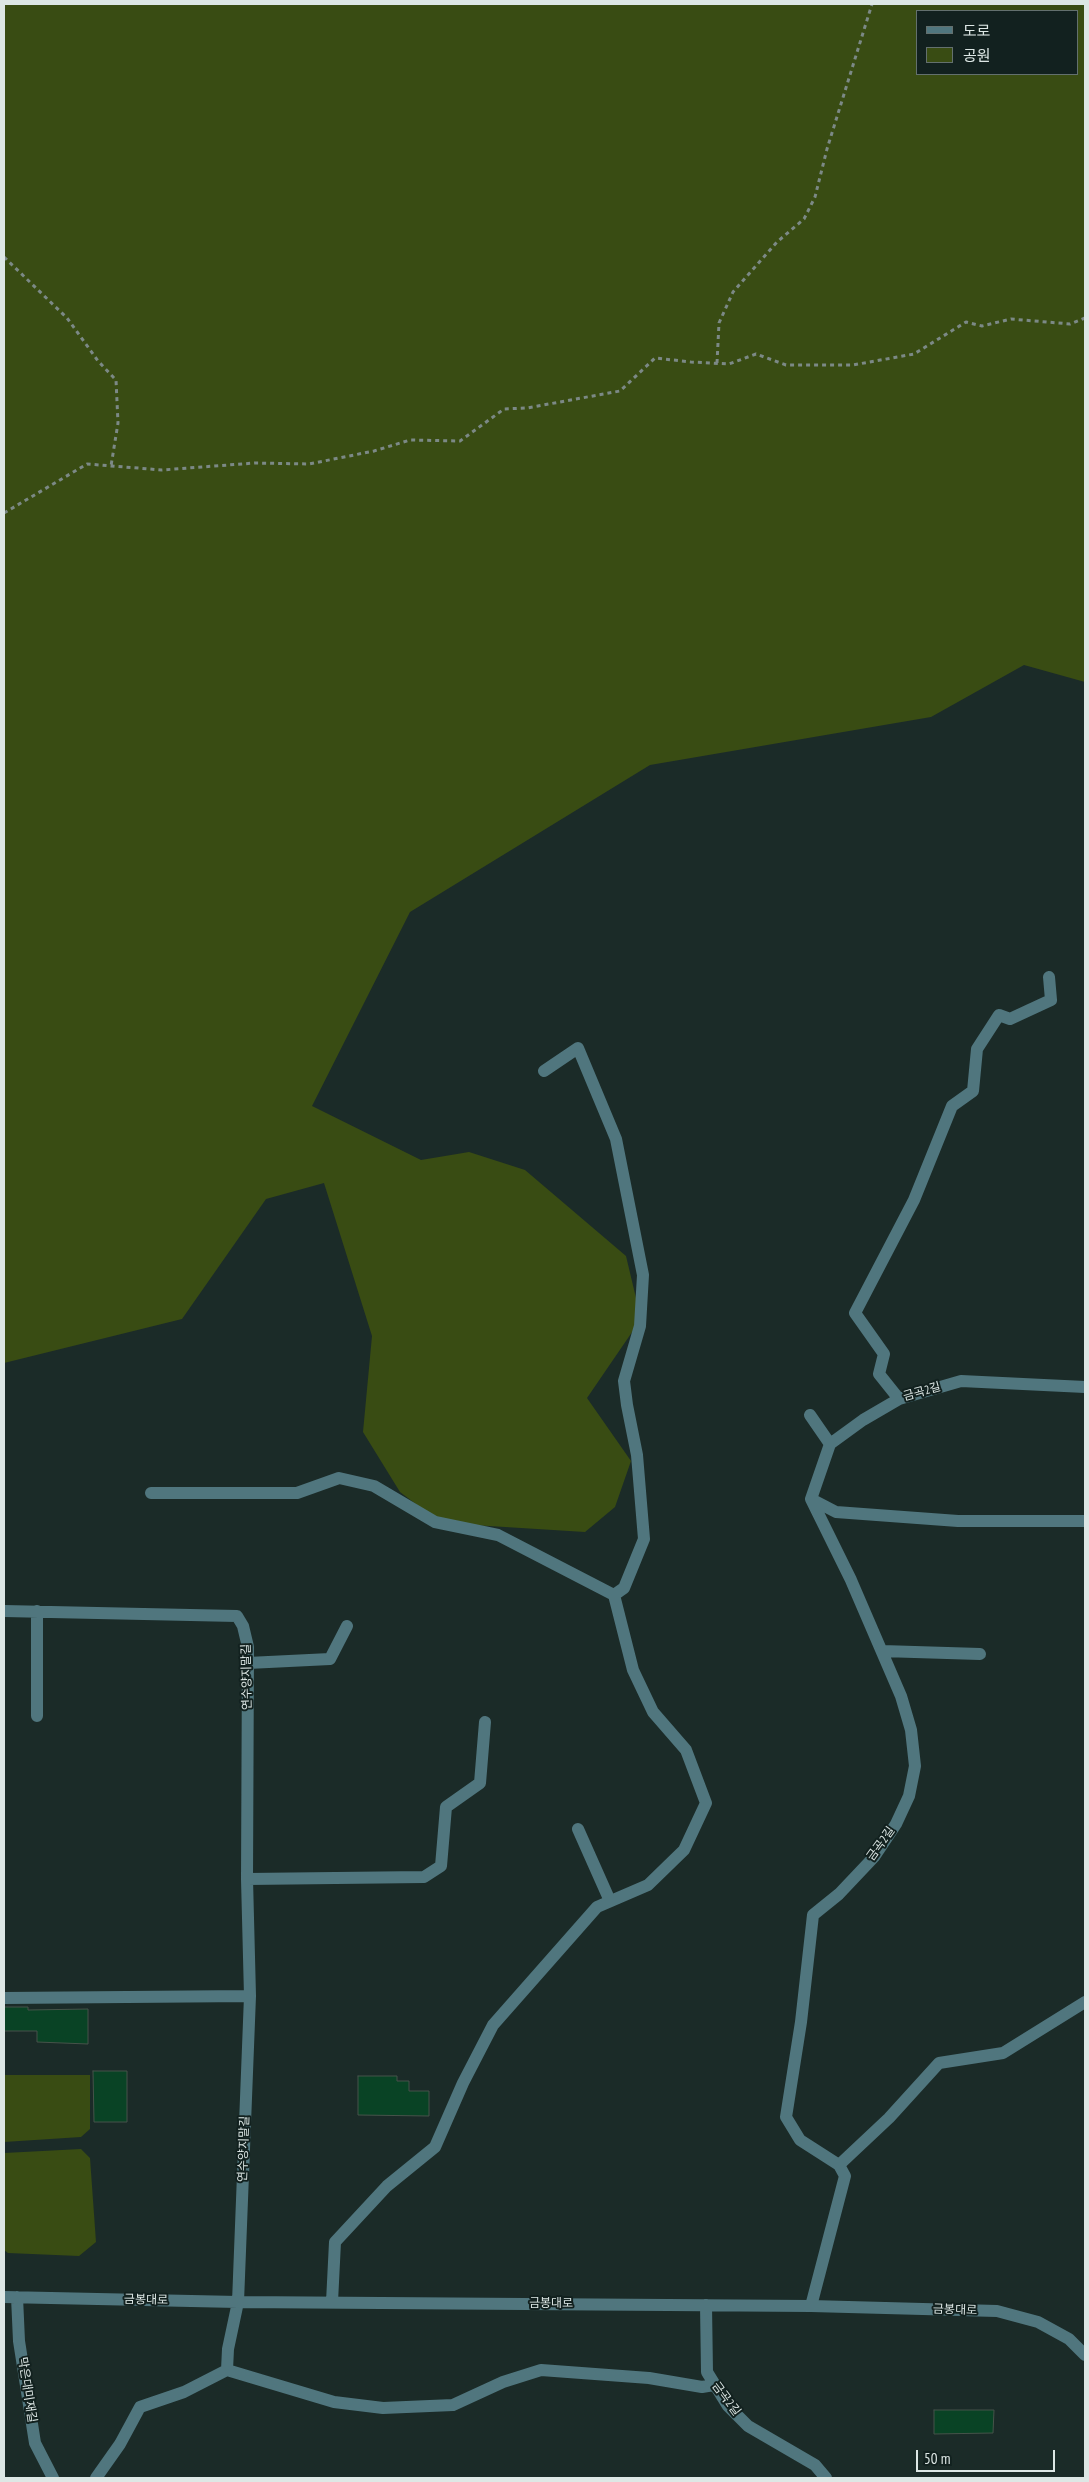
<!DOCTYPE html>
<meta charset="utf-8">
<style>
body{margin:0}
#map{position:relative;width:1089px;height:2482px;overflow:hidden;background:#1b2b28;font-family:"PT Sans Narrow","Noto Sans KR",sans-serif}
canvas{display:block}
.frame{position:absolute;inset:0;border:5px solid #dde7e5;pointer-events:none}
.legend{position:absolute;left:916px;top:10px;width:162px;height:65px;box-sizing:border-box;background:#12211f;border:1px solid #63706e;margin:0;padding:6px 9px;list-style:none;font-size:15px;color:#dde7e5}
.legend li{display:flex;align-items:center;gap:10px;height:25px}
.legend b{width:25px;border:1px solid #63706e}
.scale{position:absolute;left:916px;top:2450px;width:139px;height:22px;box-sizing:border-box;border:2px solid #dde7e5;border-top:0;padding-left:6px;font-size:15px;line-height:18px;white-space:nowrap;color:#dde7e5;-webkit-text-stroke:4px #12211f;paint-order:stroke}
</style>
<div id="map">
<canvas width="1089" height="2482"></canvas>
<div class="frame"></div>
<ul class="legend">
<li><b style="height:6px;background:#50767e"></b>도로</li>
<li><b style="height:14px;background:#394c13"></b>공원</li>
</ul>
<div class="scale">50 m</div>
</div>
<script>
const ctx = document.querySelector('canvas').getContext('2d');
ctx.lineJoin = 'round';
function fill(path, color) { ctx.fillStyle = color; ctx.fill(path, 'evenodd'); }
const shape = rows => new Path2D(rows.map(r => 'M' + r).join(''));
function strokePath(path, color, width, dash) { ctx.strokeStyle = color; ctx.lineWidth = width; ctx.lineCap = dash ? 'butt' : 'round'; ctx.setLineDash(dash || []); ctx.stroke(path); }
function write(font, color, halo, rows, align = 'center') {
  ctx.font = font + ' "PT Sans Narrow","Noto Sans KR",sans-serif'; ctx.lineWidth = 4; ctx.setLineDash([]); ctx.textBaseline = 'middle'; ctx.strokeStyle = halo; ctx.fillStyle = color; for (const [text, x, y, turn = 0] of rows) {
    ctx.save(); ctx.translate(x, y); ctx.rotate((+turn || 0) * Math.PI / 180); ctx.textAlign = isNaN(turn) ? turn : align; if (halo) ctx.strokeText(text, 0, 0); ctx.fillText(text, 0, 0); ctx.restore();
  }
}
fill(shape([
 [4,4,1085,4,1085,682,1024,665,931,717,650,765,410,912,312,1106,421,1160,469,1152,525,1170,626,1256,641,1319,587,1398,631,1461,615,1507,585,1532,441,1523,400,1492,363,1432,372,1336,324,1183,266,1199,182,1319,4,1363],
 [918,11,1078,11,1078,74,918,74],
 [4,2075,90,2075,90,2129,81,2137,4,2142],
 [81,2149,90,2158,96,2242,79,2256,8,2253,4,2250,4,2153]
]), '#394c13');
const building = shape([
 [4,2007,28,2007,28,2010,88,2009,88,2044,37,2042,37,2031,4,2031,4,2007],
 [93,2071,127,2071,127,2122,94,2122,93,2071],
 [358,2076,397,2076,397,2081,409,2081,409,2091,429,2091,429,2116,358,2115,358,2076],
 [934,2410,994,2410,993,2433,934,2434,934,2410]
]);
fill(building, '#094325');
strokePath(building, '#46534a', 1);
strokePath(shape([
 [4,257,67,318,98,361,116,380,118,423,111,466],
 [717,363,719,323,733,292,777,242,804,219,815,197,827,149,872,4],
 [4,513,87,464,162,470,255,463,309,464,374,451,410,440,460,441,504,409,527,408,620,391,655,358,691,362,729,364,756,354,786,365,853,365,914,354,966,322,982,326,1011,319,1070,324,1085,318]
]), '#7c8986', 3, [4, 4]);
strokePath(shape([
 [899,1399,879,1374,884,1354,855,1313,914,1200,952,1106,973,1091,977,1049,999,1015,1010,1019,1051,1000,1049,977],
 [810,1415,830,1444],
 [151,1493,297,1493,339,1478,374,1486,435,1522,498,1535,614,1595],
 [811,1499,836,1512,958,1521,1085,1521],
 [4,1611,237,1616,243,1626,248,1647,247,1879,250,1996,238,2302,228,2349,227,2370,184,2392,140,2407,120,2444,96,2478],
 [882,1651,980,1654],
 [248,1663,330,1659,347,1626],
 [37,1716,37,1611],
 [578,1829,610,1901],
 [247,1879,424,1877,441,1866,446,1807,480,1783,485,1722],
 [4,1998,250,1996],
 [839,2165,800,2140,786,2117,801,2022,813,1915,839,1894,874,1857,896,1824,909,1796,915,1766,911,1730,901,1696,851,1580,811,1499,830,1444,863,1420,899,1399,961,1381,1085,1387],
 [4,2297,238,2302,811,2306,997,2311,1038,2322,1069,2339,1085,2355],
 [17,2297,19,2341,35,2443,53,2478],
 [332,2302,335,2242,387,2186,435,2147,463,2083,493,2025,597,1907,648,1885,684,1850,706,1803,686,1750,653,1712,633,1670,614,1595,624,1588,644,1539,637,1455,627,1405,624,1381,640,1326,643,1275,616,1139,578,1048,544,1071],
 [706,2305,707,2372,728,2406,748,2426,815,2465,826,2478],
 [811,2306,845,2176,839,2165,889,2118,939,2063,1003,2053,1085,2002],
 [227,2370,334,2402,383,2408,453,2405,503,2382,541,2370,649,2378,702,2387,714,2385]
]), '#50767e', 12);
write('12px', '#dde7e5', '#12211f', [
 ["금곡2길",922,1392,-16],
 ["연수양지말길",247,1677,-91],
 ["금곡2길",881,1844,-54],
 ["연수양지말길",244,2149,-88],
 ["금봉대로",146,2300,1],
 ["금봉대로",551,2304],
 ["금봉대로",955,2310,2],
 ["막은대미재길",27,2390,81],
 ["금곡2길",726,2399,53]
]);
</script>
